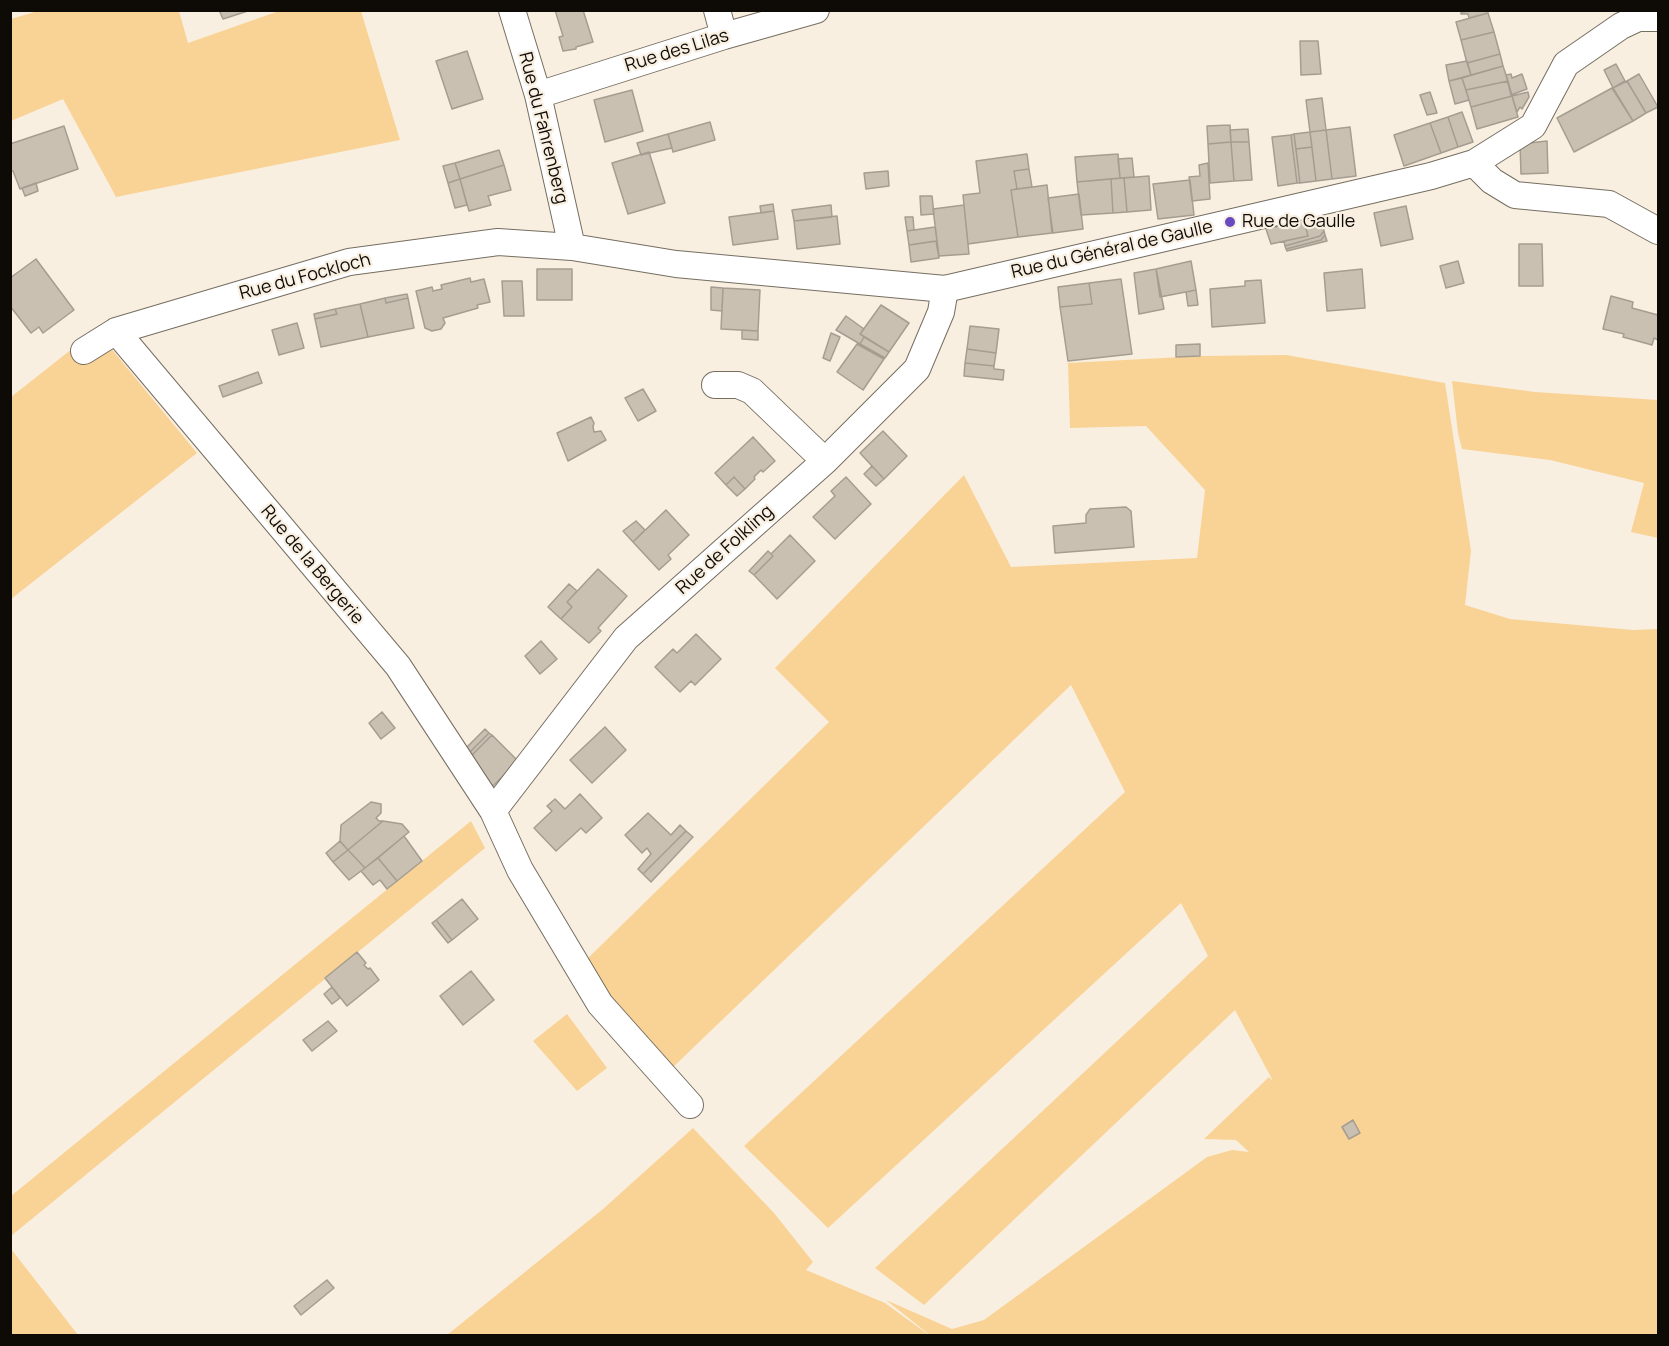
<!DOCTYPE html>
<meta charset="utf-8">
<style>
body{margin:0}
#map{position:relative;width:1669px;height:1346px;overflow:hidden;background:#f9efe1;font-family:Manrope,sans-serif}
canvas{display:block}
.frame{position:absolute;inset:0;border:12px solid #0e0b07;pointer-events:none}
</style>
<div id="map">
<canvas width="1669" height="1346"></canvas>
<div class="frame"></div>
</div>
<script>
const ctx = document.querySelector('canvas').getContext('2d');
ctx.lineJoin = 'round';
function fill(path, color) { ctx.fillStyle = color; ctx.fill(path, 'evenodd'); }
const shape = rows => new Path2D(rows.map(r => 'M' + r).join(''));
function strokePath(path, color, width, dash) { ctx.strokeStyle = color; ctx.lineWidth = width; ctx.lineCap = dash ? 'butt' : 'round'; ctx.setLineDash(dash || []); ctx.stroke(path); }
function write(font, color, halo, rows, align = 'center') {
  ctx.font = font + ' Manrope,sans-serif'; ctx.lineWidth = 4.5; ctx.setLineDash([]); ctx.textBaseline = 'middle'; ctx.strokeStyle = halo; ctx.fillStyle = color; for (const [text, x, y, turn = 0] of rows) {
    ctx.save(); ctx.translate(x, y); ctx.rotate((+turn || 0) * Math.PI / 180); ctx.textAlign = isNaN(turn) ? turn : align; if (halo) ctx.strokeText(text, 0, 0); ctx.fillText(text, 0, 0); ctx.restore();
  }
}
fill(shape([
 [41,10,179,11,188,43,279,11,361,11,400,140,116,197,63,99,11,121,11,19],
 [96,330,197,453,11,599,11,397],
 [1286,355,1445,383,1471,551,1465,605,1510,619,1633,630,1658,629,1658,1335,931,1336,886,1300,952,1329,984,1320,1207,1157,1232,1150,1249,1152,1236,1140,1204,1139,1269,1077,1273,1081,1235,1010,924,1305,875,1268,1208,956,1181,903,828,1228,744,1146,1125,792,1071,685,670,1070,583,963,829,722,775,668,964,475,1011,567,1197,558,1205,490,1146,426,1070,428,1068,363,1200,356],
 [1452,381,1535,392,1658,400,1658,538,1631,532,1644,483,1550,460,1462,449,1458,433],
 [471,821,485,848,11,1236,11,1196],
 [567,1014,607,1068,577,1091,533,1041],
 [693,1128,774,1213,813,1262,806,1270,885,1303,929,1335,447,1335,603,1209],
 [11,1249,54,1304,78,1335,11,1335]
]), '#f9d395');
const building = shape([
 [219,10,251,10,223,19,219,10],
 [555,10,583,10,593,42,576,47,576,49,563,51,559,37,563,36,555,10],
 [1488,10,1488,13,1469,18,1468,14,1461,14,1461,12,1488,10],
 [1488,13,1494,32,1461,40,1456,22,1488,13],
 [1494,32,1500,54,1467,63,1461,40,1494,32],
 [1300,41,1318,41,1321,74,1301,75,1300,41],
 [467,51,483,99,452,109,436,61,467,51],
 [1500,54,1503,66,1471,75,1467,63,1500,54],
 [1467,61,1471,75,1449,81,1446,65,1467,61],
 [1616,64,1625,81,1613,88,1604,70,1616,64],
 [1503,66,1508,81,1466,90,1462,78,1503,66],
 [1511,74,1512,78,1522,74,1527,89,1511,95,1506,75,1511,74],
 [1639,74,1658,107,1646,113,1627,81,1639,74],
 [1462,78,1469,100,1455,104,1449,81,1462,78],
 [1508,81,1512,96,1471,107,1466,90,1508,81],
 [1627,81,1646,113,1633,121,1613,88,1627,81],
 [1612,88,1633,121,1574,152,1557,118,1612,88],
 [632,90,643,131,605,142,594,100,632,90],
 [1430,92,1437,113,1427,115,1420,95,1430,92],
 [1528,92,1529,97,1522,109,1520,107,1517,112,1512,96,1528,92],
 [1512,96,1518,117,1477,129,1471,107,1512,96],
 [1322,98,1326,130,1310,132,1306,100,1322,98],
 [1462,112,1473,142,1458,147,1448,117,1462,112],
 [1448,117,1458,147,1441,153,1430,123,1448,117],
 [710,122,715,140,673,152,668,134,710,122],
 [1430,123,1441,153,1404,166,1394,135,1430,123],
 [1230,125,1231,142,1208,144,1207,126,1230,125],
 [64,126,78,169,20,189,13,171,10,171,10,144,64,126],
 [1350,127,1356,176,1332,179,1326,130,1350,127],
 [1248,129,1249,142,1231,142,1230,130,1248,129],
 [1326,130,1332,179,1316,181,1310,132,1326,130],
 [1310,132,1312,147,1296,149,1294,134,1310,132],
 [668,134,672,148,641,155,637,143,668,134],
 [1294,134,1300,183,1297,183,1291,135,1294,134],
 [1291,135,1297,183,1278,186,1272,137,1291,135],
 [1547,141,1548,173,1521,174,1520,144,1547,141],
 [1231,142,1234,181,1210,183,1208,144,1231,142],
 [1231,142,1249,142,1252,180,1234,181,1231,142],
 [1312,147,1316,181,1300,183,1296,149,1312,147],
 [499,150,504,165,460,179,455,163,499,150],
 [649,152,665,203,628,214,612,163,649,152],
 [1027,154,1029,169,1014,171,1017,189,1011,190,1018,237,968,244,963,195,980,193,976,161,1027,154],
 [1118,154,1120,178,1077,182,1075,157,1118,154],
 [1132,158,1134,177,1120,178,1118,159,1132,158],
 [455,163,460,179,448,183,443,166,455,163],
 [1208,163,1210,199,1192,201,1189,177,1200,176,1199,165,1208,163],
 [504,165,511,190,488,196,491,205,469,211,460,179,504,165],
 [1029,169,1032,187,1017,189,1014,171,1029,169],
 [888,171,889,186,866,189,864,173,888,171],
 [1149,176,1151,210,1127,212,1124,178,1149,176],
 [1124,178,1127,212,1113,213,1111,179,1124,178],
 [460,179,467,205,455,208,448,183,460,179],
 [1111,179,1113,213,1081,215,1077,182,1111,179],
 [1190,180,1194,215,1158,219,1153,184,1190,180],
 [36,183,38,191,25,196,22,188,36,183],
 [1047,185,1052,233,1018,237,1011,190,1047,185],
 [1079,194,1083,229,1053,233,1048,198,1079,194],
 [920,196,932,196,934,214,921,215,920,196],
 [773,204,774,211,761,213,760,206,773,204],
 [831,205,832,217,794,221,792,210,831,205],
 [964,205,969,254,939,256,933,209,964,205],
 [1406,206,1413,239,1381,246,1374,213,1406,206],
 [774,211,778,239,733,245,729,217,774,211],
 [837,216,840,244,797,249,794,221,837,216],
 [905,217,913,217,914,230,907,231,905,217],
 [1304,220,1308,236,1271,244,1266,229,1304,220],
 [1323,224,1324,231,1320,236,1285,246,1284,241,1308,236,1306,228,1323,224],
 [935,227,937,241,909,245,907,231,935,227],
 [1324,231,1325,235,1321,240,1286,249,1285,246,1320,236,1324,231],
 [1325,235,1327,241,1287,251,1286,249,1321,240,1325,235],
 [936,241,939,258,911,262,909,245,936,241],
 [1519,244,1542,244,1543,286,1519,286,1519,244],
 [36,259,74,310,43,333,39,327,31,333,10,306,10,278,36,259],
 [1191,261,1196,290,1160,297,1156,269,1191,261],
 [1458,261,1464,283,1446,288,1440,266,1458,261],
 [537,269,572,269,572,300,537,300,537,269],
 [1156,269,1164,309,1139,314,1134,273,1156,269],
 [1362,269,1365,308,1327,311,1324,273,1362,269],
 [470,278,471,282,484,279,490,302,477,305,478,308,443,318,445,323,441,329,432,331,425,328,416,291,432,287,433,291,442,289,441,285,470,278],
 [1121,279,1132,354,1068,361,1060,307,1092,304,1089,283,1121,279],
 [1261,280,1265,323,1212,327,1210,289,1245,286,1245,281,1261,280],
 [502,281,522,281,524,316,504,316,502,281],
 [1089,283,1092,304,1060,307,1058,287,1089,283],
 [711,287,723,288,722,311,711,310,711,287],
 [723,288,760,290,758,331,721,329,723,288],
 [1196,290,1198,305,1188,306,1186,292,1196,290],
 [407,294,408,298,386,303,385,298,407,294],
 [1611,296,1633,302,1632,308,1658,315,1658,340,1654,338,1652,345,1623,337,1624,334,1603,329,1611,296],
 [385,298,386,303,408,298,414,328,368,337,360,304,385,298],
 [360,304,368,337,321,347,315,319,337,314,335,309,360,304],
 [881,305,909,323,889,352,860,334,881,305],
 [335,309,337,314,315,319,314,314,335,309],
 [846,316,864,329,860,334,864,337,860,344,836,330,846,316],
 [297,323,304,348,279,355,272,330,297,323],
 [970,326,999,329,996,353,967,349,970,326],
 [742,330,758,331,758,340,742,339,742,330],
 [831,333,840,337,830,361,823,358,831,333],
 [864,337,889,352,885,358,860,344,864,337],
 [857,344,884,359,863,390,837,372,857,344],
 [1200,344,1200,356,1176,357,1176,345,1200,344],
 [967,349,996,353,994,366,965,363,967,349],
 [965,363,994,366,994,369,1004,370,1003,380,964,376,965,363],
 [258,372,262,383,223,397,219,386,258,372],
 [643,389,656,411,638,421,625,398,643,389],
 [591,417,594,423,593,427,594,432,601,431,606,440,568,461,557,433,591,417],
 [883,431,907,456,884,479,860,453,883,431],
 [753,437,775,461,763,472,761,470,754,477,755,479,745,489,734,477,726,485,715,473,753,437],
 [872,466,884,479,876,486,864,474,872,466],
 [734,477,745,489,737,496,726,485,734,477],
 [846,477,871,504,835,539,813,517,835,496,831,491,846,477],
 [1126,507,1131,511,1134,547,1055,553,1053,526,1086,523,1086,515,1090,509,1126,507],
 [666,510,689,535,668,555,671,559,659,570,633,542,666,510],
 [636,521,645,530,633,542,623,531,636,521],
 [790,535,815,561,777,599,754,575,773,556,771,554,790,535],
 [768,551,773,556,754,575,749,571,768,551],
 [598,569,627,596,598,628,601,631,589,643,561,619,572,607,567,602,598,569],
 [569,584,577,591,567,602,572,607,561,619,548,607,569,584],
 [696,634,721,659,695,685,691,681,680,692,655,667,673,649,677,653,696,634],
 [541,641,557,659,540,674,525,656,541,641],
 [382,712,395,728,381,739,369,723,382,712],
 [605,727,626,750,592,783,570,760,605,727],
 [485,729,489,733,464,758,460,754,485,729],
 [489,733,492,735,467,760,464,758,489,733],
 [492,735,518,761,493,786,467,760,492,735],
 [580,794,602,818,586,833,581,828,556,851,534,828,552,811,547,806,555,799,565,809,580,794],
 [371,802,381,804,381,813,376,818,379,821,383,821,348,850,340,841,341,825,371,802],
 [648,813,671,835,680,825,686,831,643,874,638,869,651,854,647,848,642,853,625,835,648,813],
 [383,821,402,824,409,832,365,868,348,850,383,821],
 [686,831,693,837,651,882,643,874,686,831],
 [404,836,422,861,397,881,378,858,404,836],
 [340,841,348,850,333,862,326,853,340,841],
 [348,850,365,868,349,880,333,862,348,850],
 [378,858,397,881,387,889,380,880,373,885,361,871,378,858],
 [462,899,478,919,452,940,436,920,462,899],
 [436,920,452,940,448,943,432,923,436,920],
 [357,952,366,963,364,965,368,969,370,968,379,980,347,1006,325,978,357,952],
 [471,971,494,1000,463,1025,440,996,471,971],
 [332,987,340,998,332,1004,324,994,332,987],
 [328,1021,337,1031,312,1051,303,1040,328,1021],
 [1353,1120,1360,1133,1349,1139,1342,1127,1353,1120],
 [327,1280,334,1288,301,1315,294,1306,327,1280]
]);
fill(building, '#c9c0b2');
strokePath(building, '#a59d90', 1.5);
const street = shape([
 [512,10,538,95,572,247],
 [717,10,724,36],
 [538,95,724,36,816,10],
 [1474,163,1492,181,1515,195,1609,204,1658,231],
 [116,331,398,666,493,811,520,870,600,1004,690,1105],
 [84,351,116,331,349,262,498,242,572,247,676,264,945,289,1431,176,1474,163,1533,126,1566,64,1621,26,1638,18,1658,18],
 [715,385,738,385,752,391,825,461],
 [493,811,626,638,825,461,917,369,941,312,945,289]
]);
strokePath(street, '#756e61', 28);
strokePath(street, '#fff', 26);
for (const [x, y, r, color] of [
 [1230,222,6,"#6749c2"]
]) { const dot = new Path2D(); dot.arc(x, y, r, 0, 2 * Math.PI); ctx.fillStyle = color; ctx.fill(dot); strokePath(dot, '#f9efe1', 2); }
write('18px', '#0e0b07', '#f9efe1', [
 ["Rue des Lilas",677,51,-17],
 ["Rue du Fahrenberg",543,128,76],
 ["Rue du Général de Gaulle",1112,250,-13],
 ["Rue du Fockloch",305,277,-15],
 ["Rue de Folkling",725,550,-42],
 ["Rue de la Bergerie",312,565,50]
]);
write('18px', '#0e0b07', '#f9efe1', [
 ["Rue de Gaulle",1242,222]
], 'left');
</script>
